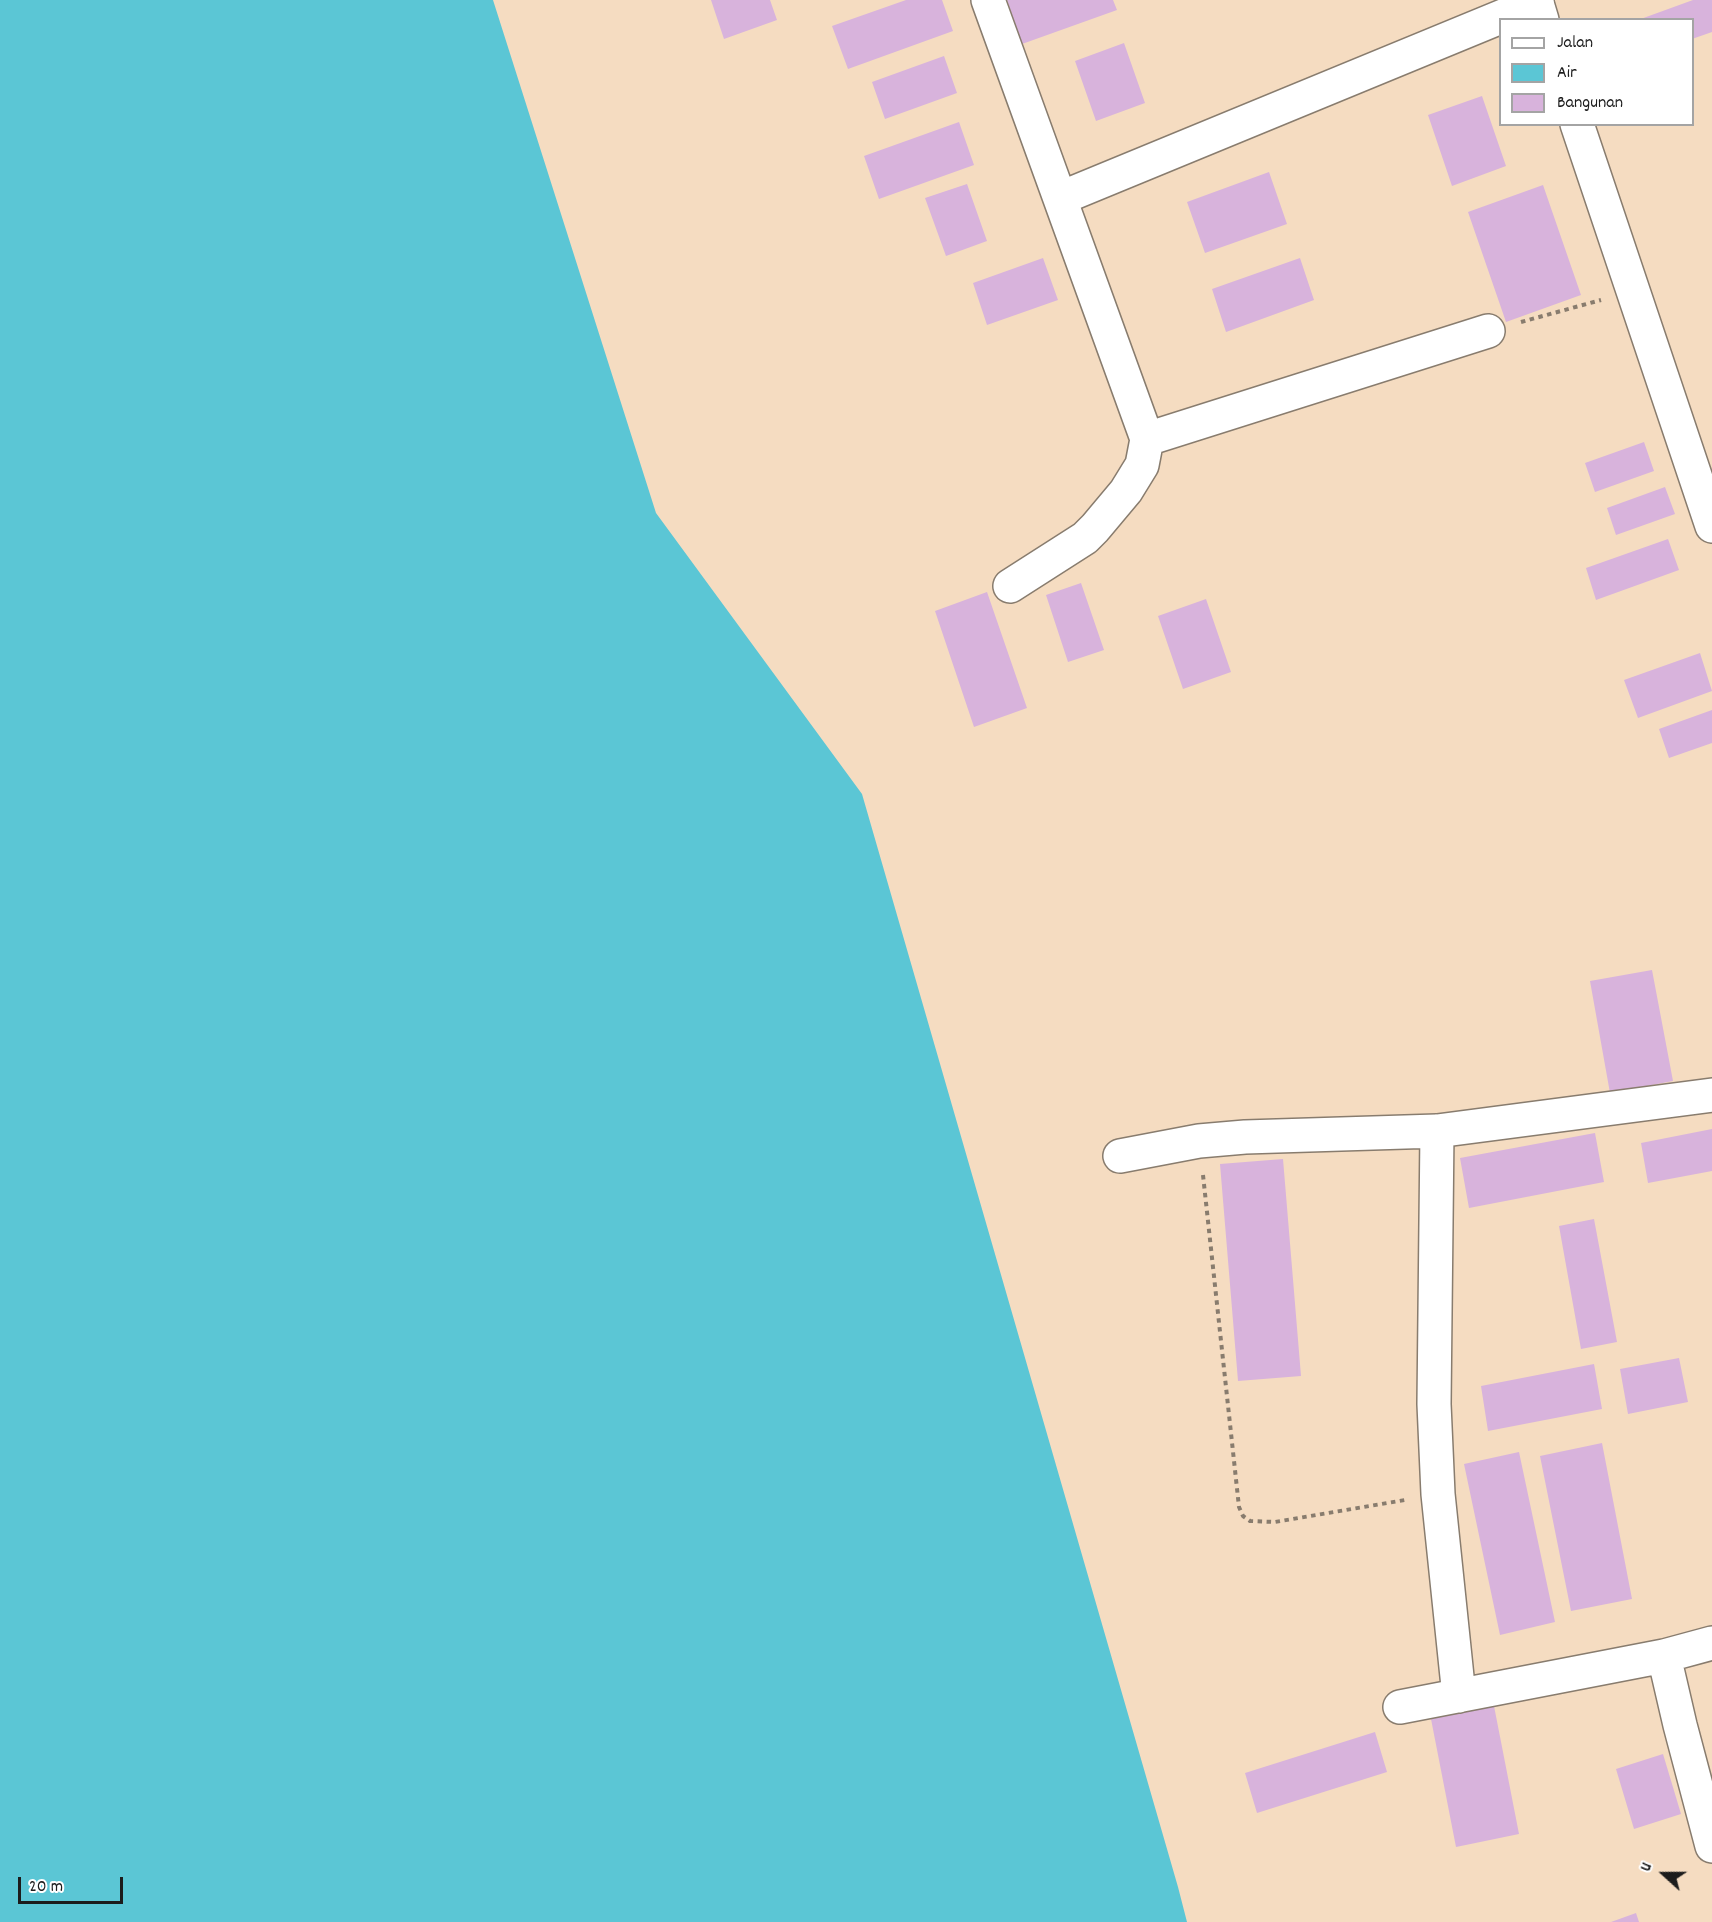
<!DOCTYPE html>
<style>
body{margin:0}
#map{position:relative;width:1712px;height:1922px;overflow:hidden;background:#f5dcc1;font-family:Dekko,sans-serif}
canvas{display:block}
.legend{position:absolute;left:1499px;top:18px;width:195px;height:108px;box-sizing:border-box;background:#fff;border:2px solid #a4a4a4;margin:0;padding:8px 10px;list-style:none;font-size:18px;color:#1c1c1c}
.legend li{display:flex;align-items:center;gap:12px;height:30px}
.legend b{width:30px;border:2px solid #a4a4a4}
.north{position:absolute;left:1634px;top:1844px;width:60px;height:60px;-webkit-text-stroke:4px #fff;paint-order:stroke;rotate:291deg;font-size:16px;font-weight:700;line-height:24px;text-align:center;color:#1c1c1c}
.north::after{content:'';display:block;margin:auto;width:21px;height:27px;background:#1c1c1c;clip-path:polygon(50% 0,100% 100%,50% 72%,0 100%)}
.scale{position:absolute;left:18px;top:1877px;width:105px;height:27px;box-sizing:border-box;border:3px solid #1c1c1c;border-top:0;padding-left:8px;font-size:18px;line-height:21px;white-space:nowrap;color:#1c1c1c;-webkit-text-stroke:4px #fff;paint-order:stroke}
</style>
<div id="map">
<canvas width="1712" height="1922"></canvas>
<ul class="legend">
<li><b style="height:8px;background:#fff"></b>Jalan</li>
<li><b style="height:16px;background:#5bc6d5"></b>Air</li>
<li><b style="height:16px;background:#d8b3dc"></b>Bangunan</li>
</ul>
<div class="north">U</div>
<div class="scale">20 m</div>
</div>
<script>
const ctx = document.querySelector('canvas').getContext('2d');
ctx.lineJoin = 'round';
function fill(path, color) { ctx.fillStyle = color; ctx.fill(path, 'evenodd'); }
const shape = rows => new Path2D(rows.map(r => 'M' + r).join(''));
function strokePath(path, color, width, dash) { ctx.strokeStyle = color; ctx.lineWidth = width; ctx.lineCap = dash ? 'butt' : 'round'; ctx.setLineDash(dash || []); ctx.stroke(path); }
fill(shape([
 [0,0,493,0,656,513,862,794,1178,1887,1187,1922,0,1922]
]), '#5bc6d5');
fill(shape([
 [711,0,770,0,777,20,724,39],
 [906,0,942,0,953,31,848,69,832,26],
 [1007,0,1113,0,1117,10,1022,44],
 [1693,0,1712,0,1712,32,1692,39,1692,20,1638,20],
 [1124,43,1145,103,1096,121,1075,61],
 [944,56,957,93,885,119,872,82],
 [1482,96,1506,166,1452,186,1428,115],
 [959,122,974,165,879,199,864,156],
 [1269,172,1287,224,1205,253,1187,202],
 [967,184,987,241,946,256,925,198],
 [1543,185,1581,295,1506,322,1468,212],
 [1043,258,1058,300,987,325,973,283],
 [1300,258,1314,300,1226,332,1212,289],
 [1644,442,1654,471,1595,492,1585,463],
 [1665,487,1675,514,1616,535,1607,508],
 [1668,539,1679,570,1596,600,1586,568],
 [1081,583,1104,650,1068,662,1046,595],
 [987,592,1027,708,974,727,935,611],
 [1206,599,1231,672,1183,689,1158,616],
 [1700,653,1712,691,1638,718,1624,680],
 [1712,710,1712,743,1669,758,1659,729],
 [1652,970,1673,1081,1610,1093,1590,981],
 [1712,1129,1712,1171,1648,1183,1641,1143],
 [1595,1133,1604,1182,1469,1208,1460,1158],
 [1283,1159,1301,1376,1238,1381,1220,1164],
 [1594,1219,1617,1342,1581,1349,1559,1226],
 [1679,1358,1688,1402,1628,1414,1620,1369],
 [1594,1364,1602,1409,1488,1431,1481,1386],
 [1602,1443,1632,1599,1571,1611,1540,1456],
 [1519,1452,1555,1622,1500,1635,1464,1464],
 [1494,1706,1519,1834,1456,1847,1431,1719],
 [1375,1732,1387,1772,1257,1813,1245,1773],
 [1663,1754,1681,1814,1634,1829,1616,1769],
 [1636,1913,1639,1922,1611,1922]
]), '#d8b3dc');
const street = shape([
 [988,0,1147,439,1488,331],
 [1061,198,1537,2],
 [1010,586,1085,538,1095,528,1126,491,1142,465,1147,439],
 [1437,1131,1434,1404,1438,1494,1459,1696],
 [1120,1156,1199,1141,1245,1137,1437,1131,1712,1095],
 [1664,1656,1680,1725,1712,1846],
 [1400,1707,1664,1656,1712,1643]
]);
const secondary = shape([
 [1536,0,1542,20],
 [1577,124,1712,526]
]);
strokePath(street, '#887c6e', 36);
strokePath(secondary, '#887c6e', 36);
strokePath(shape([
 [1521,322,1601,300],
 [1203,1175,1239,1507,1243,1516,1250,1521,1275,1522,1405,1500]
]), '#887c6e', 4, [4.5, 4.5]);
strokePath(street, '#fff', 33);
strokePath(secondary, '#fff', 33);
</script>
